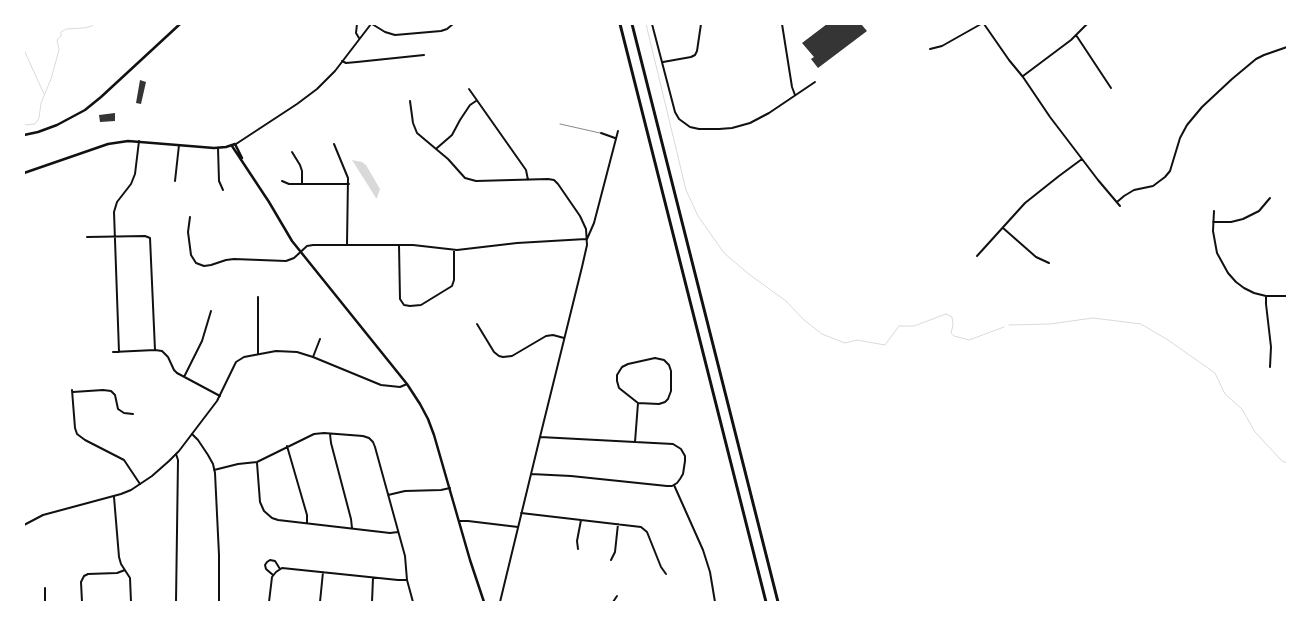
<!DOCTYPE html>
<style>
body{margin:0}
#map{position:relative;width:1311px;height:626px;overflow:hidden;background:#fff;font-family:Quicksand,sans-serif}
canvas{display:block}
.frame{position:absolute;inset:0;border:25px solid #fff;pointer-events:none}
</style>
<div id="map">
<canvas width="1311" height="626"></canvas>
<div class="frame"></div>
</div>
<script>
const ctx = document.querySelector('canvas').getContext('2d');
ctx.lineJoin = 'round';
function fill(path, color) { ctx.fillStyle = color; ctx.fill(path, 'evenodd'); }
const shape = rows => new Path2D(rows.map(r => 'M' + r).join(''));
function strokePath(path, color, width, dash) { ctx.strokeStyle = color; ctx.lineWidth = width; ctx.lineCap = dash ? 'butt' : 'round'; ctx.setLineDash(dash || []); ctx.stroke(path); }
fill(shape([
 [352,160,362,162,366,165,380,189,377,198,376,198]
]), '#d9d9d9');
strokePath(shape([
 [646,24,686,190,698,216,724,253,750,275,786,301,804,320,822,334,845,343,857,340,885,345,899,326,914,326,946,314,952,317,953,325,951,333,954,336,969,340,1004,327],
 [24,50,44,94],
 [24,125,35,124,39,118,41,103,51,79,59,50,57,40,61,36,61,32,66,29,84,28,92,26,94,24],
 [1009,325,1050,324,1093,318,1141,324,1168,340,1215,373,1225,394,1242,409,1255,432,1282,461,1287,463]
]), '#d9d9d9', 1);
fill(shape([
 [827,24,834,24,835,25,837,24,861,24,867,31,818,68,811,59,814,57,802,43],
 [140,80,146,82,141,104,136,103],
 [115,113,115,121,100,122,99,115]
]), '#353535');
strokePath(shape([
 [560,124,600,133]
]), '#111', 0.5);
strokePath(shape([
 [357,24,356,33,359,38],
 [372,24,385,32,395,35,441,31,447,29,453,24],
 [652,24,675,112,679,119,690,127,699,129,719,129,732,128,750,123,769,113,815,82],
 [782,24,792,87,795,95],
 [984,24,1009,60,1023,77,1050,117,1098,180,1120,206],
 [1076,35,1111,88],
 [930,49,942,46,981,24],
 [342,61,346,63,357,62,424,55],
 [663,62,691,57,695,55,697,51,701,24],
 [1023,76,1071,40,1087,24],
 [469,89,526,170,528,180],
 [410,101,413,123,417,133,448,159,465,178,476,181,548,179,554,180,558,184,580,216,586,229,587,245,582,267,540,437,500,602],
 [601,133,615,138],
 [334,144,348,178,347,244],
 [218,148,219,181,223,190],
 [437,148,452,135,460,120,470,105,476,101],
 [292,152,300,165,302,171,302,184],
 [175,181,179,145],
 [282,181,289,184,349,184],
 [1117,202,1124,196,1134,190,1153,186,1165,177,1170,171,1180,138,1187,125,1202,107,1232,79,1256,59,1264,55,1287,47],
 [1214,211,1213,231,1217,253,1228,273,1236,282,1244,288,1254,293,1266,296,1287,296],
 [190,217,188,232,191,255,196,263,204,266,211,265,226,260,234,259,286,261,294,258,307,246,313,245,413,245,457,250,517,243,586,239],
 [1213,222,1231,222,1243,219,1259,211,1270,198],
 [1003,228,1036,257,1049,263],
 [87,237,145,236,150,238,155,350],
 [587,239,594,223,618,131],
 [399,245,400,299,404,305,410,306,421,305,452,286,454,280,454,250],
 [977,256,1025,203,1059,176,1082,159],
 [1266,296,1266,304,1271,347,1270,367],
 [477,324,494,352,499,356,503,357,512,356,546,336,553,335,564,338],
 [113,352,155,350,162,351,168,357,174,370,177,373,220,396],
 [119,352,114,212,117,202,131,184,135,174,139,141],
 [258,354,258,297],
 [313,357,320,339],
 [184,377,202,341,211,311],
 [72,390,75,428,77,434,85,440,124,460,140,484],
 [73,392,103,390,111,391,115,395,118,409,124,413,133,414],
 [192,434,198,440,208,455,213,464,215,473,219,555,219,602],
 [330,434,331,443,351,519,352,528],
 [635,442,638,403,619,388,617,381,617,375,622,367,628,364,655,358,664,360,669,365,671,371,671,391,668,399,665,402,659,404,638,403],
 [287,446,307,515,307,523],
 [257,463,260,502,264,511,272,518,278,520,390,533,398,532],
 [214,470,238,464,257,462,314,434,324,433,363,436,369,438,373,442,375,447,405,556,407,580,413,602],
 [531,474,571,476,667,486,672,486,677,483,680,479,683,474,685,461,685,456,681,449,673,444,540,437],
 [674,485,703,550,710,572,715,602],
 [388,495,405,491,441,490,450,488],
 [114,497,119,557,121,564,130,578,131,602],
 [521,513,641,527,647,532,661,567,666,574],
 [459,521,468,521,518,527],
 [578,549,577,541,581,520],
 [611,560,615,552,618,524],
 [273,575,266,569,265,565,267,562,270,560,275,561,280,569],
 [45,588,45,602],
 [82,602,81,582,84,576,88,574,117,573,125,570],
 [176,602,178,460,176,454],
 [269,602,272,577,276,572,282,568,398,580,407,580],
 [320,602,323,572],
 [372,602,373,578],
 [613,602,617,596]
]), '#111', 2);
strokePath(shape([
 [236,144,297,104,317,89,335,71,371,24],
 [24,525,43,515,121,494,131,490,152,476,169,461,179,451,217,401,236,362,244,357,276,351,297,352,313,357,381,385,400,387,407,384]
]), '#111', 2);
strokePath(shape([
 [24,135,38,132,57,125,85,110,101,97,180,24],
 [232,146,269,202,292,241,407,384,420,404,428,419,434,435,470,560,484,602],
 [24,173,108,144,128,141,214,148,226,147,235,144,242,158]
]), '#111', 2.5);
strokePath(shape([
 [620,24,766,602],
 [632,24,778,602]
]), '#111', 3);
</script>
